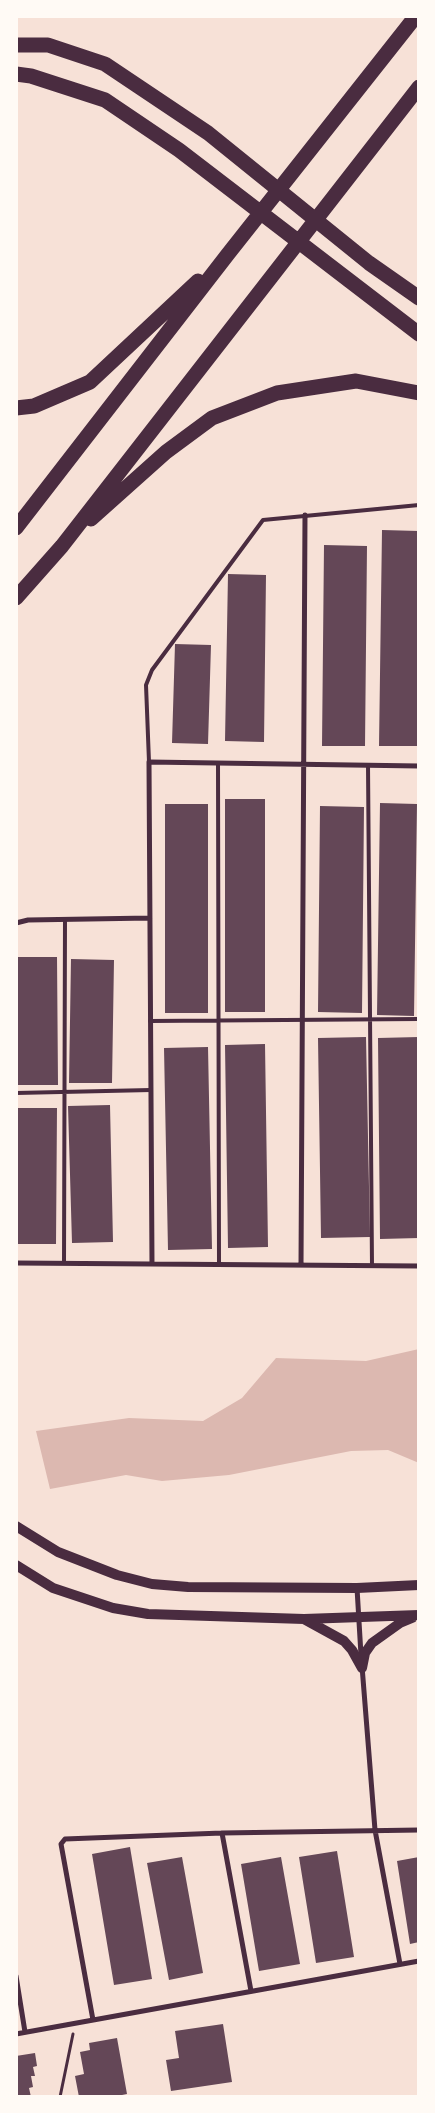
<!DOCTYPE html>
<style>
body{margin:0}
#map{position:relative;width:435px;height:2113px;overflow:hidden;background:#f7e1d7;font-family:Helvetica,sans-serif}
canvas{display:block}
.frame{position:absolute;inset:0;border:18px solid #fffaf5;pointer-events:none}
</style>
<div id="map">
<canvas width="435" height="2113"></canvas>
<div class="frame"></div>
</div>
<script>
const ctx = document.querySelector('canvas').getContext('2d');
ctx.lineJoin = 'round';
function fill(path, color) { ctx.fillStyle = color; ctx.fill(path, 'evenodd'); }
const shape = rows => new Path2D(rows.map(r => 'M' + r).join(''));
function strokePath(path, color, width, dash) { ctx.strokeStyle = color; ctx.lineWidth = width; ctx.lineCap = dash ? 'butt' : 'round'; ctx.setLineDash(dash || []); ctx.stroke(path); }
fill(shape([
 [419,1349,419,1463,388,1450,351,1451,229,1475,162,1481,126,1475,50,1489,36,1431,129,1418,203,1421,242,1398,276,1358,366,1361]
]), '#dcb8b0');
fill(shape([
 [382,530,419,531,417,746,379,746],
 [324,545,367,546,365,746,322,746],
 [228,574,266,575,264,742,225,741],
 [175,644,211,645,208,744,172,743],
 [225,799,265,799,265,1012,225,1012],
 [380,803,417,804,414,1016,377,1015],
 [165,804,208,804,208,1013,165,1013],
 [320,806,364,807,362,1013,318,1012],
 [16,957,57,957,58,1085,16,1085],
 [71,959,114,960,112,1083,69,1083],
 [366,1037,370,1237,321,1238,318,1038],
 [419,1037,419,1238,380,1239,378,1038],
 [265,1044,268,1247,228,1248,225,1045],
 [208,1047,212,1249,168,1250,164,1048],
 [110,1105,113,1242,72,1243,68,1106],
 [16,1108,57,1108,56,1244,16,1244],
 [130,1847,152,1979,114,1985,92,1854],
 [337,1851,354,1957,316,1963,299,1857],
 [182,1857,203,1973,169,1980,147,1863],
 [281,1857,300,1964,259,1971,241,1864],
 [419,1857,419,1942,410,1944,397,1861],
 [223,2024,232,2082,171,2091,166,2060,179,2058,175,2031],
 [117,2038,127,2094,112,2097,79,2097,75,2076,84,2074,80,2052,90,2050,89,2043],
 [35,2053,37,2066,33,2067,35,2076,31,2076,33,2087,29,2088,31,2097,16,2097,16,2056]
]), '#644757');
strokePath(shape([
 [60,2097,73,2034]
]), '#4a2c40', 3);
strokePath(shape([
 [149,762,146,685,152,670,263,520,419,505],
 [218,763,219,1265],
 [368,765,372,1266],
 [150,1021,419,1019],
 [16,1093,151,1090],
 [64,1263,65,919]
]), '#4a2c40', 4);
strokePath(shape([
 [16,923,28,920,150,918],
 [16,1263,419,1266],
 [152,1264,149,762,419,766],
 [301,1265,305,515],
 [357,1588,361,1655],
 [362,1666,375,1830,400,1964],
 [222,1833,251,1991],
 [16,1976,25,2032],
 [93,2020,61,1844,65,1839,222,1833,419,1830],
 [16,2034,419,1961]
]), '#4a2c40', 5);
strokePath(shape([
 [16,1526,58,1552,117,1575,152,1584,188,1587,357,1588,419,1585],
 [16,1565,53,1588,113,1608,148,1614,304,1619,419,1615],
 [304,1619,344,1641,352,1650,362,1668],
 [362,1668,365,1653,372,1643,400,1623,412,1618]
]), '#4a2c40', 10);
strokePath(shape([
 [16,45,48,45,105,64,208,133,369,263,419,298],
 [16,74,31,76,105,100,179,150,419,334],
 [16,408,34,406,90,382,198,281],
 [91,519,166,452,212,418,277,393,356,381,419,393],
 [16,528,228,254,416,16],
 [16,598,62,546,419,87]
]), '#4a2c40', 15);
</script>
